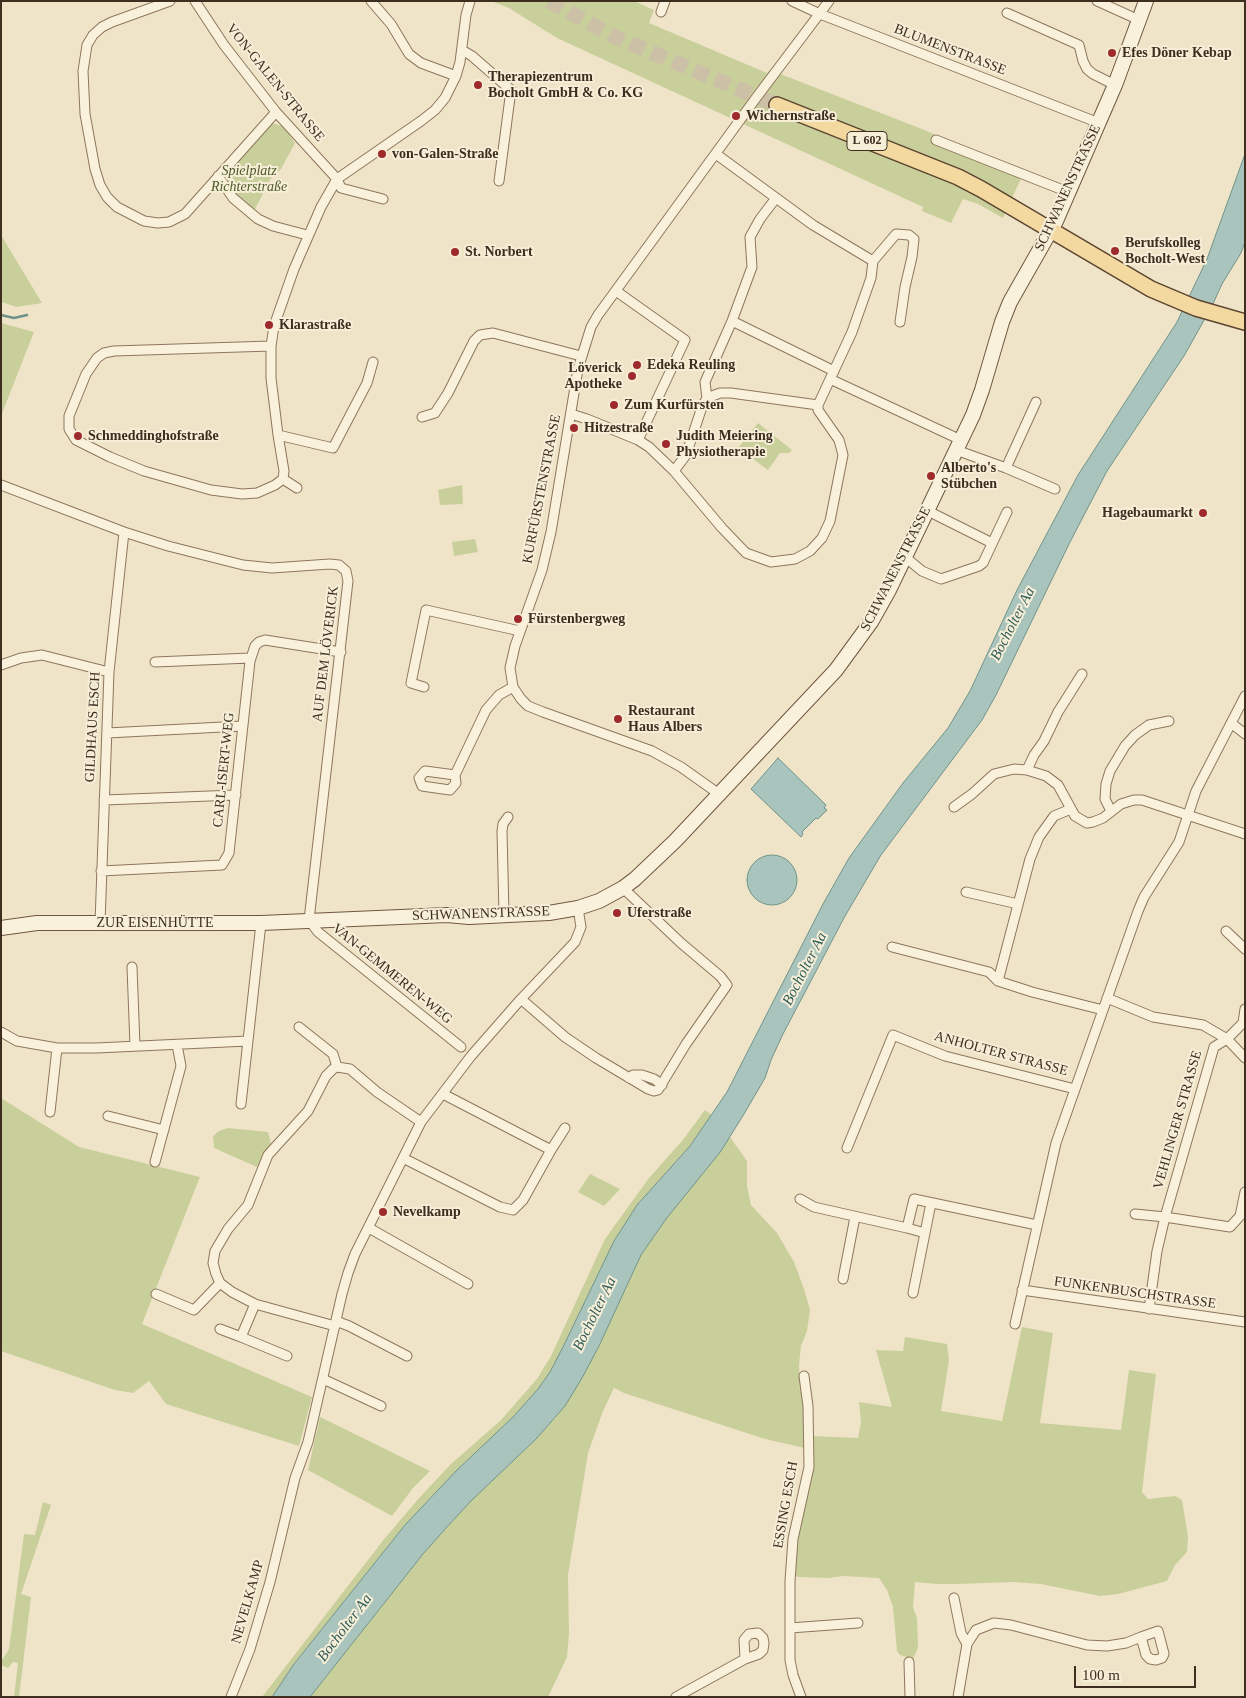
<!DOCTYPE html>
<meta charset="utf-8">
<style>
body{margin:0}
#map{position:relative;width:1246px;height:1698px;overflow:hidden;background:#f0e4c8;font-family:"Times New Roman",serif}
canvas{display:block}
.frame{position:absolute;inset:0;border:2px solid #3d2e20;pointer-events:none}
.scale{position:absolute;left:1074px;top:1666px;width:122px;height:22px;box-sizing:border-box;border:2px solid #3d2e20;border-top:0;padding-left:6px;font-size:15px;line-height:18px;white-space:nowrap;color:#3d2e20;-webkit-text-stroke:4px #f7eed8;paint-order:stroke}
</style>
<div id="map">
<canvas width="1246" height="1698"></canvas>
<div class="frame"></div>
<div class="scale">100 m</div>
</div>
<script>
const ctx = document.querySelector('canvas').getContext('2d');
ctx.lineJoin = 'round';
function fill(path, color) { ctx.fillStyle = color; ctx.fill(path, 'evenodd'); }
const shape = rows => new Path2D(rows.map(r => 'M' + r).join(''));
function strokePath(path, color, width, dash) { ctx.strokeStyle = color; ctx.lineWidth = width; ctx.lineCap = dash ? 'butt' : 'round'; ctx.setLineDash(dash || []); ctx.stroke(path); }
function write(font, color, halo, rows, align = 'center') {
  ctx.font = font + ' "Times New Roman",serif'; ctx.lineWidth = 4; ctx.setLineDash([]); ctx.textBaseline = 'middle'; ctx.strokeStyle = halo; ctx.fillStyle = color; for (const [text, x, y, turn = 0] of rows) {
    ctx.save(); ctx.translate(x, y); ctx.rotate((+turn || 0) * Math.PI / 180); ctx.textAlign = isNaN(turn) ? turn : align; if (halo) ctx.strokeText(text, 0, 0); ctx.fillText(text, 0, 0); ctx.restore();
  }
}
fill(shape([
 [491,1,634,1,654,10,649,23,767,73,770,70,922,129,1024,172,1003,218,978,204,963,199,951,223,922,211,923,207,557,38,509,8],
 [271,123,283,126,295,143,281,169,271,178,254,211,235,196,223,179],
 [1,235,42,303,17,307,1,302],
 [1,323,34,332,1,416],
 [758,423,792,450,789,453,780,453,768,470,738,448],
 [462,485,463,504,440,505,438,490],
 [475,539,478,552,454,556,452,542],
 [1,1098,79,1147,200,1177,142,1324,312,1397,299,1446,166,1404,149,1381,133,1393,115,1390,1,1351],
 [705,1110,712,1115,690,1146,637,1205,614,1241,564,1345,550,1372,538,1389,514,1416,456,1471,405,1525,294,1664,272,1697,262,1697,385,1538,420,1497,451,1464,500,1421,537,1379,551,1356,605,1239,649,1178,682,1141],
 [228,1128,268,1132,271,1143,257,1167,214,1148,213,1136,219,1131],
 [730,1137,747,1161,747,1186,751,1205,777,1233,794,1262,804,1289,810,1310,807,1331,801,1346,799,1365,800,1386,804,1407,805,1448,765,1439,624,1393,614,1388,603,1411,588,1453,568,1575,569,1634,567,1657,548,1697,310,1697,423,1554,446,1528,471,1501,537,1438,556,1417,599,1346,641,1255,666,1219],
 [590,1174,620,1189,604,1206,578,1192],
 [1022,1327,1053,1333,1040,1423,1121,1430,1129,1370,1156,1374,1142,1492,1148,1499,1175,1496,1182,1500,1188,1536,1187,1552,1175,1565,1167,1581,1118,1594,1100,1596,1041,1584,1013,1582,958,1584,937,1584,915,1582,913,1607,917,1618,918,1648,913,1659,900,1655,897,1651,893,1607,887,1590,879,1578,843,1576,828,1578,798,1577,793,1575,793,1549,812,1472,813,1457,812,1436,858,1438,861,1422,859,1402,892,1407,876,1350,903,1351,905,1337,947,1344,949,1360,941,1411,1002,1421],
 [320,1417,430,1471,413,1488,392,1516,308,1470],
 [43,1502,51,1505,21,1594,31,1597,19,1697,14,1697,18,1663,13,1662,8,1668,1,1665,1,1659,3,1659,9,1649,24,1534,35,1535]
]), '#c9cf9b');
const water = shape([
 [1245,154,1245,242,1241,253,1222,284,1212,306,1184,356,1107,471,1070,542,996,695,982,720,881,855,845,916,783,1034,771,1060,765,1078,744,1114,721,1151,666,1219,641,1255,599,1346,582,1378,565,1406,537,1438,471,1501,446,1528,423,1554,310,1697,272,1697,294,1664,405,1525,456,1471,514,1416,538,1389,550,1372,564,1345,614,1241,637,1205,690,1146,727,1092,823,904,849,858,903,783,948,728,970,691,1017,590,1078,475,1177,322,1207,259,1245,154],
 [778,758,826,805,824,808,827,810,818,819,816,818,802,832,803,834,801,837,751,789,778,758],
 '747 880a25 25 0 1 1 50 0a25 25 0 1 1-50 0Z'
]);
fill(water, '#a9c4bc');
strokePath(water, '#6f938a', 1);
strokePath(shape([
 [1,315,14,318,27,315]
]), '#6f938a', 2.5);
strokePath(shape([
 [549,1,613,36,777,105]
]), '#ccc0a6', 15, [15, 8]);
const street = shape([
 [170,1,112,22,102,27,93,35,87,45,83,71,85,114,95,169,100,185,107,197,117,207,144,221,158,223,169,222,185,214,276,112],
 [195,1,224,45,276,112,337,179,341,188,383,199],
 [371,1,391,24,409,54,421,63,456,76],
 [792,1,820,14,1099,123],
 [1097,1,1139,20],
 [661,12,665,1],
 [1007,13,1079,45,1083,61,1087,69,1093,74,1115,85],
 [462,50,472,56,511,90,499,181],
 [936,140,1068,192],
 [716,154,813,225,873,261],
 [218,176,233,198,258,219,273,226,307,235],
 [873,261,896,234,909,235,914,239,912,257,905,287,900,322],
 [616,291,685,340,638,440],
 [732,321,834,371],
 [271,346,114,351,104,353,97,358,86,374,69,416,69,429,76,440,110,457,144,471,211,490,242,494,257,493,275,485,283,479],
 [830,379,961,440],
 [707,398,720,393,731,393,818,405],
 [571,414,587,419,638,440,649,447,674,471,722,528,746,553,771,562,795,559,810,551,822,538,830,521,843,455,839,440,818,410,818,405,852,332,871,278,873,261],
 [422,417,435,413,448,393,474,341,480,335,493,333,581,356],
 [278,435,333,448,367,383,373,362],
 [956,450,1006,468,1055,489],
 [1006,468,1036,402],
 [674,471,686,455,702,407,707,398,705,382,732,321,752,267,750,237,760,219,776,198],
 [283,479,284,471,278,435,271,378,271,346,274,326,294,269,321,207,337,179,421,121,435,110,445,98,456,76,460,62,466,15,470,1],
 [283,479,297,488],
 [1,485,124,532,168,546,243,565,272,568,330,564,339,565,346,571,348,581,309,920,318,932,461,1047],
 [926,510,992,543],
 [905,557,922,571,941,579,979,566,983,563,1007,512],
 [155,662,250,658],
 [1,665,21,658,42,655,109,672],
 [424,687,411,683,426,610,520,631],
 [1231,723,1245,734],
 [107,733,242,726],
 [1027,770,1034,755,1044,741,1058,712,1082,674],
 [455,775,456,783,450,790,422,786,419,778,425,771,455,775,486,710,499,695,513,687],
 [719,794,681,767,652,751,543,712,528,706,521,699,513,687,510,668,515,646,542,570,551,532,578,369,591,327,598,315,756,98,829,1],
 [104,800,236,795],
 [954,807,972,794,994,774,1014,769,1027,770,1046,776,1058,785,1075,816,1087,823,1093,822,1103,818,1121,804,1134,800,1142,800,1245,834],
 [1071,809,1054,816,1039,837,1030,859,998,981,1032,992,1103,1010],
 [1111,811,1105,799,1106,784,1110,771,1125,746,1135,735,1149,725,1169,721],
 [101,871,222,865,229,853,250,661,255,646,259,642,265,640,341,652],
 [966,892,1018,904],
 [504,915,502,831,503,824,508,817],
 [100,923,109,672,124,532],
 [1226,931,1245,949],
 [892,947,989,972,998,981],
 [132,967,135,1046],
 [1107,998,1153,1017,1203,1025,1227,1039,1245,1058],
 [521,999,565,1037,596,1058,648,1089,654,1091,658,1090,686,1044,727,985,720,976,681,943,623,888],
 [299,1027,333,1054,337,1067],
 [1,1032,17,1041,57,1048,96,1048,248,1041],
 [629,1078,633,1075,642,1075,654,1079,662,1085],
 [241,1104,261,923],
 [50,1112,57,1048],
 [108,1116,164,1130],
 [847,1148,893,1035,945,1056,1075,1089],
 [551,1150,565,1128],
 [403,1158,500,1207,513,1210,523,1200,551,1150,443,1094],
 [155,1162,181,1066,177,1045],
 [800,1199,814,1207,907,1228,914,1199,1037,1225],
 [1135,1214,1165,1217,1230,1227,1240,1216,1245,1192],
 [369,1228,468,1284],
 [907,1228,925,1233],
 [843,1279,855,1217],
 [1022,1290,1245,1322],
 [913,1293,931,1203],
 [156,1294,194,1310,220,1283],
 [1149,1309,1157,1251,1165,1217,1214,1047,1227,1039,1243,1023,1245,1009],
 [336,1321,349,1326,407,1356],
 [1015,1324,1056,1143,1138,911,1144,897,1179,842,1196,791,1245,696],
 [335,1326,255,1304,232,1292,220,1283,216,1274,213,1263,215,1251,228,1229,248,1205,268,1155,308,1111,326,1076,333,1069,337,1067,350,1069,377,1092,421,1122],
 [220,1329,241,1337,255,1304],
 [241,1337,287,1356],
 [323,1379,381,1406],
 [954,1598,961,1633,967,1644],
 [790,1628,858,1623],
 [909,1662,910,1697],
 [231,1697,250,1649,270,1582,295,1478,308,1442,342,1294,348,1273,355,1254,421,1122,471,1056,521,999,575,942,581,927,578,908],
 [676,1697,745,1659,759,1654,763,1650,764,1643,763,1638,758,1633,749,1634,744,1640,745,1659],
 [801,1697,793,1675,790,1660,790,1581,793,1539,809,1467,808,1406,804,1376],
 [958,1697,967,1644,976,1630,994,1623,1011,1625,1087,1645,1107,1646,1126,1643,1141,1637,1158,1631,1164,1654,1162,1658,1156,1660,1150,1659,1146,1655,1141,1637]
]);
const secondary = shape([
 [1,928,37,923,261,923,447,915,469,917,549,913,578,908,599,901,623,888,635,879,675,841,836,670,871,622,889,590,973,415,982,390,1002,322,1010,302,1056,221,1115,85,1146,1]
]);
const primary = shape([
 [777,105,958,177,981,189,1151,289,1196,308,1245,322]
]);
strokePath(street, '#8d765c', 11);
strokePath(secondary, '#6f573f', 16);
strokePath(primary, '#5b4430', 18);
strokePath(street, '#faf1dc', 9);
strokePath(secondary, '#faf1dc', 14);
strokePath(primary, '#f3d9a0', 15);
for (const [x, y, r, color] of [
 [1112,53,5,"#9e2a2b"],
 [478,85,5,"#9e2a2b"],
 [736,116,5,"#9e2a2b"],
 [382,154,5,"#9e2a2b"],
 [1115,251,5,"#9e2a2b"],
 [455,252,5,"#9e2a2b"],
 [269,325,5,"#9e2a2b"],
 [637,365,5,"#9e2a2b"],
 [632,376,5,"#9e2a2b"],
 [614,405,5,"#9e2a2b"],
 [574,428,5,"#9e2a2b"],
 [78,436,5,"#9e2a2b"],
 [666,444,5,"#9e2a2b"],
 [931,476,5,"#9e2a2b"],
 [1203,513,5,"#9e2a2b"],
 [518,619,5,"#9e2a2b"],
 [618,719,5,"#9e2a2b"],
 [617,913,5,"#9e2a2b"],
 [383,1212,5,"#9e2a2b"]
]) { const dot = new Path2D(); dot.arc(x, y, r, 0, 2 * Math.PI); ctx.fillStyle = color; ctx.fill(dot); strokePath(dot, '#f7eed8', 2); }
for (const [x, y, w] of [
 [867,141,40]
]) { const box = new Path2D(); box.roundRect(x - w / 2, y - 9.5, w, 19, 4); ctx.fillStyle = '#f7eed8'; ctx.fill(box); strokePath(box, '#3d2e20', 1); }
write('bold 12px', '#3d2e20', null, [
 ["L 602",867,141]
]);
write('14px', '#3d2e20', '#f7eed8', [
 ["BLUMENSTRASSE",950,50,21],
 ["VON-GALEN-STRASSE",275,83,51],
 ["SCHWANENSTRASSE",1068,188,-65],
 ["KURFÜRSTENSTRASSE",542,489,-79],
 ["SCHWANENSTRASSE",896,569,-63],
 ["AUF DEM LÖVERICK",326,654,-83],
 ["GILDHAUS ESCH",93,727,-87],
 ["CARL-ISERT-WEG",224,770,-84],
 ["SCHWANENSTRASSE",481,914,-2],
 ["ZUR EISENHÜTTE",155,923],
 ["VAN-GEMMEREN-WEG",392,974,39],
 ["ANHOLTER STRASSE",1001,1054,15],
 ["VEHLINGER STRASSE",1178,1120,-74],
 ["FUNKENBUSCHSTRASSE",1135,1293,8],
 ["ESSING ESCH",786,1505,-80],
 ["NEVELKAMP",248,1602,-74]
]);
write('bold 14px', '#3d2e20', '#f7eed8', [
 ["Efes Döner Kebap",1122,53],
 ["Therapiezentrum",488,77],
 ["Bocholt GmbH & Co. KG",488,93],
 ["Wichernstraße",746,116],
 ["von-Galen-Straße",392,154],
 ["Berufskolleg",1125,243],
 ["Bocholt-West",1125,259],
 ["St. Norbert",465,252],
 ["Klarastraße",279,325],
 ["Edeka Reuling",647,365],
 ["Löverick",622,368,"right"],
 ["Apotheke",622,384,"right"],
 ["Zum Kurfürsten",624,405],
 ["Hitzestraße",584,428],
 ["Schmeddinghofstraße",88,436],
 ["Judith Meiering",676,436],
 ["Physiotherapie",676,452],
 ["Alberto's",941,468],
 ["Stübchen",941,484],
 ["Hagebaumarkt",1193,513,"right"],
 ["Fürstenbergweg",528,619],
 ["Restaurant",628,711],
 ["Haus Albers",628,727],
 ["Uferstraße",627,913],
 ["Nevelkamp",393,1212]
], 'left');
write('italic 14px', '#4d5a26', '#f7eed8', [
 ["Spielplatz",249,171],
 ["Richterstraße",249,187]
]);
write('italic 15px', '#2f5d5a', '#f7eed8', [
 ["Bocholter Aa",1013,624,-63],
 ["Bocholter Aa",805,969,-63],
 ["Bocholter Aa",595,1314,-64],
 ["Bocholter Aa",345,1628,-53]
]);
</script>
